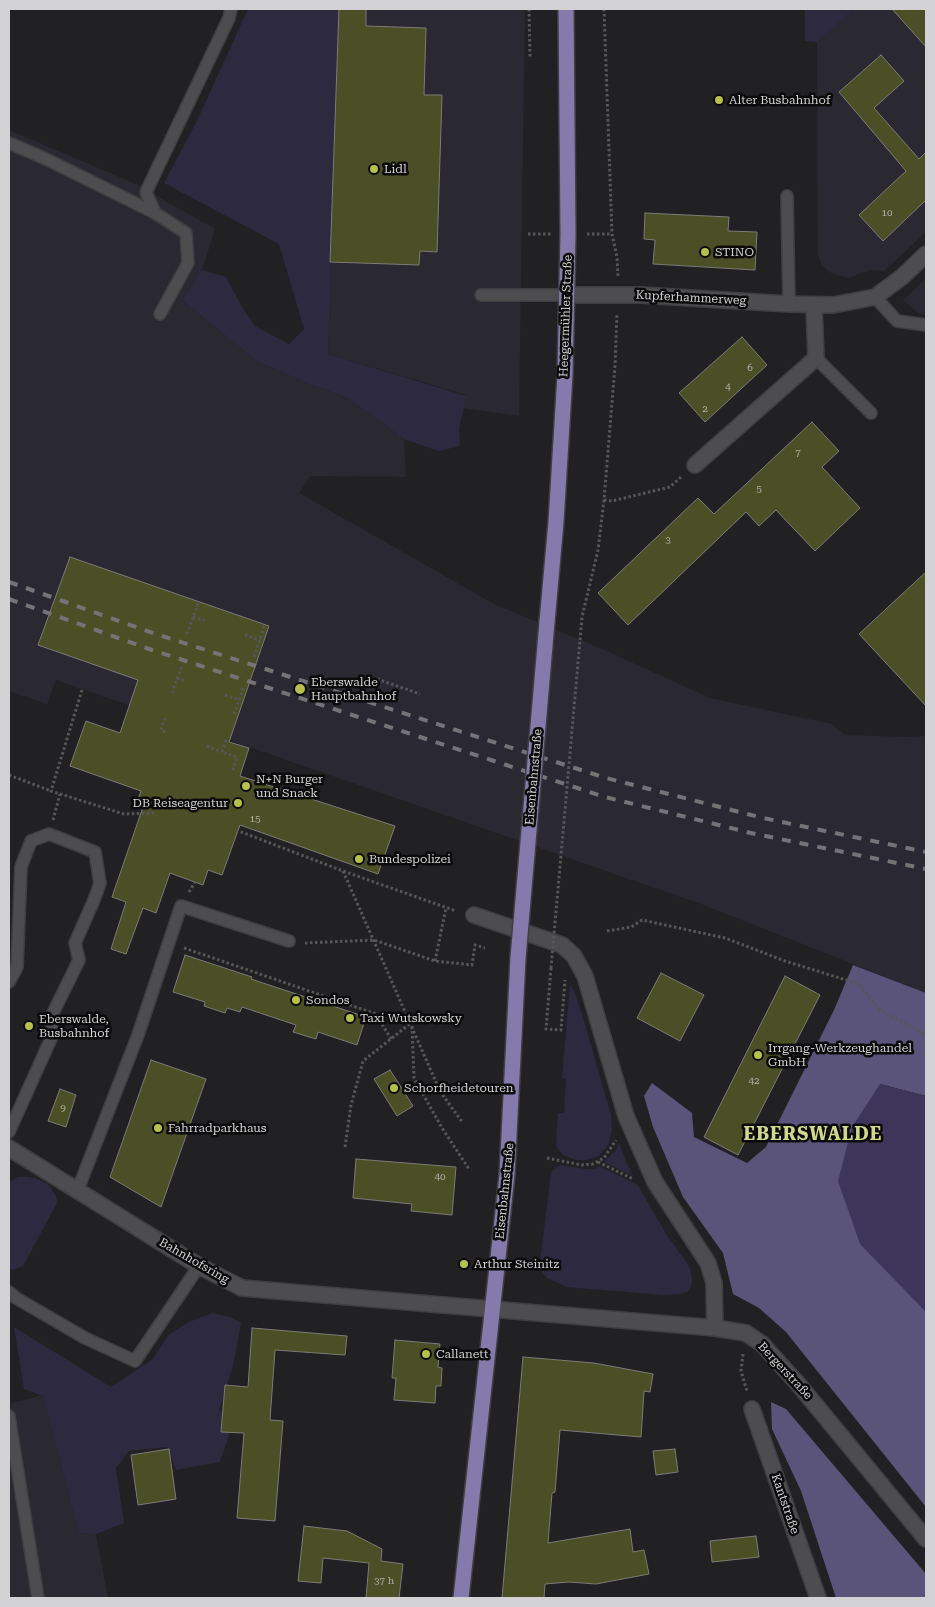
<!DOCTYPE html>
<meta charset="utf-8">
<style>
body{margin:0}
#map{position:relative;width:935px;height:1607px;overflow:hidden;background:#212124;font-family:"Roboto Serif",serif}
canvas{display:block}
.frame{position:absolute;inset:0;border:10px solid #d2d2d4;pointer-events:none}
</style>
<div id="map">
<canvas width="935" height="1607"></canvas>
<div class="frame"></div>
</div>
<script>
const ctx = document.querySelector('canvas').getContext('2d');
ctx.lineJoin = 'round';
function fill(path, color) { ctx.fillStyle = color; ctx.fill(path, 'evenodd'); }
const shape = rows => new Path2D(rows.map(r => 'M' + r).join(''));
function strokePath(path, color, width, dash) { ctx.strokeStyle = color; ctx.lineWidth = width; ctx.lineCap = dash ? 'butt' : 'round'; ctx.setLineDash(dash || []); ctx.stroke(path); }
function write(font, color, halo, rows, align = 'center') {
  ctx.font = font + ' "Roboto Serif",serif'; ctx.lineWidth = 5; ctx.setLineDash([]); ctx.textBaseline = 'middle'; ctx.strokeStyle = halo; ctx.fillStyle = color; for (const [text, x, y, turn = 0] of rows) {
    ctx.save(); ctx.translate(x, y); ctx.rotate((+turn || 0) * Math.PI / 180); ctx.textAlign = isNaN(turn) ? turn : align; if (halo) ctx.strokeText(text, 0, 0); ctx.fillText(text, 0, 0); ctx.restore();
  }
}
fill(shape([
 [339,9,525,9,519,416,463,408,466,395,328,354],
 [854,9,926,9,926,232,884,271,870,270,848,278,831,273,822,265,818,255,817,42],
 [9,130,136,184,215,229,202,270,182,300,256,361,309,384,348,398,404,439,406,477,310,476,299,493,494,604,600,648,710,698,832,724,845,735,908,737,926,736,926,993,704,905,56,680,47,704,9,691],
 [926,278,926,315,918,313,903,300],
 [43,1395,79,1533,96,1534,108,1598,9,1598,9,1404]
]), '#2a2831');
fill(shape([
 [248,9,339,9,328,354,466,396,459,430,460,446,439,451,404,439,348,398,309,384,256,361,182,300,202,270,226,277,242,307,255,326,289,344,304,329,279,244,164,183,196,123],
 [805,9,854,9,817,42,805,41],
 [570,984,575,993,582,1014,611,1115,612,1130,608,1145,599,1156,587,1160,576,1160,563,1155,556,1146,558,1113,564,1113,566,1079,562,1078],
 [619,1143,625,1159,633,1176,604,1162,616,1150],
 [560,1165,586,1169,594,1169,599,1166,638,1185,666,1234,689,1266,692,1278,691,1286,688,1291,681,1294,663,1295,567,1287,547,1278,541,1271,540,1262,551,1172],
 [18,1177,29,1177,40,1180,49,1185,56,1196,57,1203,23,1266,12,1270,9,1269,9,1182],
 [212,1313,231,1317,241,1323,233,1366,219,1410,234,1420,220,1462,176,1470,167,1447,129,1451,116,1468,124,1523,96,1534,79,1533,43,1396,24,1389,14,1327,111,1387,153,1359,168,1335,189,1322]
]), '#2d293e');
fill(shape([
 [853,965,926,993,926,1096,880,1084,924,1309,926,1312,926,1507,786,1332,759,1308,733,1294,723,1253,683,1197,653,1127,644,1096,652,1083,692,1113,694,1137,747,1163,766,1147,834,1010],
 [771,1402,786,1409,926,1574,926,1598,836,1598,801,1491,772,1429]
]), '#5a537a');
fill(shape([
 [880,1084,926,1096,926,1312,860,1244,838,1181,852,1127]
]), '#3d365a');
const building = shape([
 [339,9,366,9,366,26,426,28,424,95,442,95,437,252,420,251,419,265,330,262,339,9],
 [892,9,926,9,926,47,892,9],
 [881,55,904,81,874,108,919,159,926,152,926,200,883,241,859,215,906,171,839,92,881,55],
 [645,213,729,217,728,231,757,232,755,270,653,264,655,240,644,239,645,213],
 [742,337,767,365,705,422,679,393,742,337],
 [812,422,839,451,822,467,860,508,815,551,776,510,759,526,746,512,628,625,598,593,698,498,714,514,812,422],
 [70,557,269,626,229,742,249,748,240,776,395,826,378,874,240,825,222,875,208,870,203,885,170,873,156,913,143,908,126,954,111,949,126,902,112,897,144,804,137,802,141,791,70,766,86,721,120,733,138,680,38,645,70,557],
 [926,572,926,706,859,634,926,572],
 [185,955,252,977,251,979,366,1017,357,1045,318,1032,316,1039,293,1032,296,1025,242,1007,240,1012,227,1008,225,1013,204,1006,205,1002,173,992,185,955],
 [661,973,704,995,680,1041,637,1018,661,973],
 [785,976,820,995,738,1155,704,1137,785,976],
 [151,1060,206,1079,161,1207,110,1177,151,1060],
 [390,1070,413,1106,397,1116,374,1079,390,1070],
 [60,1089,76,1095,66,1127,48,1121,60,1089],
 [356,1159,456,1167,452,1215,411,1211,412,1204,353,1198,356,1159],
 [252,1328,347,1336,345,1355,275,1350,270,1420,283,1421,275,1521,237,1518,244,1433,221,1432,225,1385,248,1387,252,1328],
 [395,1340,440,1344,438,1367,442,1368,441,1386,436,1386,435,1403,394,1400,396,1378,392,1378,395,1340],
 [523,1357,594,1363,653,1374,650,1392,644,1391,641,1437,560,1430,555,1492,552,1493,548,1543,630,1529,633,1552,644,1550,649,1574,596,1584,569,1582,545,1584,544,1598,502,1598,523,1357],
 [169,1449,176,1499,138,1505,131,1455,169,1449],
 [675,1449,678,1472,656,1475,653,1451,675,1449],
 [304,1526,347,1531,382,1549,381,1561,403,1564,399,1598,366,1598,369,1563,323,1558,321,1583,298,1581,304,1526],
 [756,1536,759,1557,712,1562,710,1541,756,1536]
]);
fill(building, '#4a4f25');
strokePath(building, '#7b7c78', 1);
const lane = shape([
 [9,143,46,159,155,213],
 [787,196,789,304],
 [481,295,567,295],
 [875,297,897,321,926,325],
 [160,314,188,263,186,233,155,213,146,192,229,18,231,9],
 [816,358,871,413],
 [9,982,17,967,21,867,31,841,49,834,95,852,100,883,94,900,75,943,79,960,50,1019,54,1032,9,1132],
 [78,1189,138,1035,181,906,289,941],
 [9,1292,16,1298,85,1338,135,1361,199,1266],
 [9,1416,38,1598]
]);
const street = shape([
 [567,295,641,295,789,304,833,305,875,297,902,277,926,254],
 [695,465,816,358,814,305],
 [474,915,562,945,574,956,585,976,626,1116,655,1182,708,1263,714,1283,715,1328],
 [9,1148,199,1266,242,1288,715,1328,746,1333,762,1344,799,1385,926,1539],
 [752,1409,818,1598]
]);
const primary = shape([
 [547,622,556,522,565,375,568,234,566,9],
 [461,1598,507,1175,518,958]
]);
strokePath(lane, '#3f3e41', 14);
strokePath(street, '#3f3e41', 18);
strokePath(primary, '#3f3e41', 18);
strokePath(shape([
 [529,9,530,57],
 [604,9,612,234,617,257,618,277],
 [528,234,551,234],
 [587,234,612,234],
 [604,500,612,501,670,487,681,477],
 [193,617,206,621],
 [187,634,199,601],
 [245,635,260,640],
 [580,640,582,617,598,550,604,500,615,366,617,313],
 [254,657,265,624],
 [177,678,185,681],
 [377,679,420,694],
 [82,690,51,791,124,814,155,813],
 [172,693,182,665],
 [225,695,239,700],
 [234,714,244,686],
 [165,718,161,730,168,733],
 [226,740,222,752,237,757,232,773],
 [207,746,222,752],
 [9,775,51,791],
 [53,820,60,794],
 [236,830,343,871,456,911],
 [343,871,436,1082,444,1097,463,1123],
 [189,892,195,882],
 [607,931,631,927,642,920,725,938,785,961,859,984,880,1010,926,1035],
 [305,943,374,940,435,961,472,965,475,945,485,948],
 [184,948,376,1014,391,1039],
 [435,961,446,908],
 [551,968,546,1029,561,1030,565,980],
 [412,1026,414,1078,442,1128,469,1169],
 [345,1147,351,1105,363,1061,411,1023],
 [547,1158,582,1165,593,1164,604,1158,616,1140],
 [598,1162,633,1179],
 [743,1354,741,1371,747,1391]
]), '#575759', 3, [2.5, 2.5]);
strokePath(lane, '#4d4d50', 11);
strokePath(street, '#4d4d50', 15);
strokePath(primary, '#847aab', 15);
strokePath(shape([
 [9,582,156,634,606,778,763,818,926,852],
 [9,599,152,650,605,797,751,833,926,869]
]), '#747477', 4, [9, 9]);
const primaryBridge = shape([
 [518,958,547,622]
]);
strokePath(primaryBridge, '#3f3e41', 18, []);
strokePath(shape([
 [551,968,580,640]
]), '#575759', 3, [2.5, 2.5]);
strokePath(primaryBridge, '#847aab', 15);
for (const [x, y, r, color] of [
 [719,100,5,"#b6c148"],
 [374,169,5,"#b6c148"],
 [705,252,5,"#b6c148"],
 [300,689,6,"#b6c148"],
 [246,786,5,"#b6c148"],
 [238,803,5,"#b6c148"],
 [359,859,5,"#b6c148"],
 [296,1000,5,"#b6c148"],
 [350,1018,5,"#b6c148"],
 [29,1026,5,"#b6c148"],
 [758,1055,5,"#b6c148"],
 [394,1088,5,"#b6c148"],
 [158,1128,5,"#b6c148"],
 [464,1264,5,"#b6c148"],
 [426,1354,5,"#b6c148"]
]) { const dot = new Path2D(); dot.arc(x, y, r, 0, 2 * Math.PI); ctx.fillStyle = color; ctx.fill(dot); strokePath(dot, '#0b0b0c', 2); }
write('10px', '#b0b1a8', null, [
 ["10",887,213],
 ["6",750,368],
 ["4",728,387],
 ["2",705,409],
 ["7",798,453],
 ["5",759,489],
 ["3",668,540],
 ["15",255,819],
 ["42",754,1081],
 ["9",63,1108],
 ["40",440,1177],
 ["37 h",384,1581]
]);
write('12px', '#d2d2d4', '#0b0b0c', [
 ["Alter Busbahnhof",729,100],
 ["Lidl",384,169],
 ["STINO",715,252],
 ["Eberswalde",311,682],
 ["Hauptbahnhof",311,696],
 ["N+N Burger",256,779],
 ["und Snack",256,793],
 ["DB Reiseagentur",228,803,"right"],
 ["Bundespolizei",369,859],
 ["Sondos",306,1000],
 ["Taxi Wutskowsky",360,1018],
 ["Eberswalde,",39,1019],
 ["Busbahnhof",39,1033],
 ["Irrgang-Werkzeughandel",768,1048],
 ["GmbH",768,1062],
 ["Schorfheidetouren",404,1088],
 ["Fahrradparkhaus",168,1128],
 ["Arthur Steinitz",474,1264],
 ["Callanett",436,1354]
], 'left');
write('12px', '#d2d2d4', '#0b0b0c', [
 ["Kupferhammerweg",691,298,3],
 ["Heegermühler Straße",566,316,-88],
 ["Eisenbahnstraße",534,777,-85],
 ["Eisenbahnstraße",505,1191,-84],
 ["Bahnhofsring",194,1261,30],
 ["Bergerstraße",785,1371,47],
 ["Kantstraße",785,1504,71]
]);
ctx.letterSpacing = '1px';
write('bold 18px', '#cfd98b', '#0b0b0c', [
 ["EBERSWALDE",813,1135]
]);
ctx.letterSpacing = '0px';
</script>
